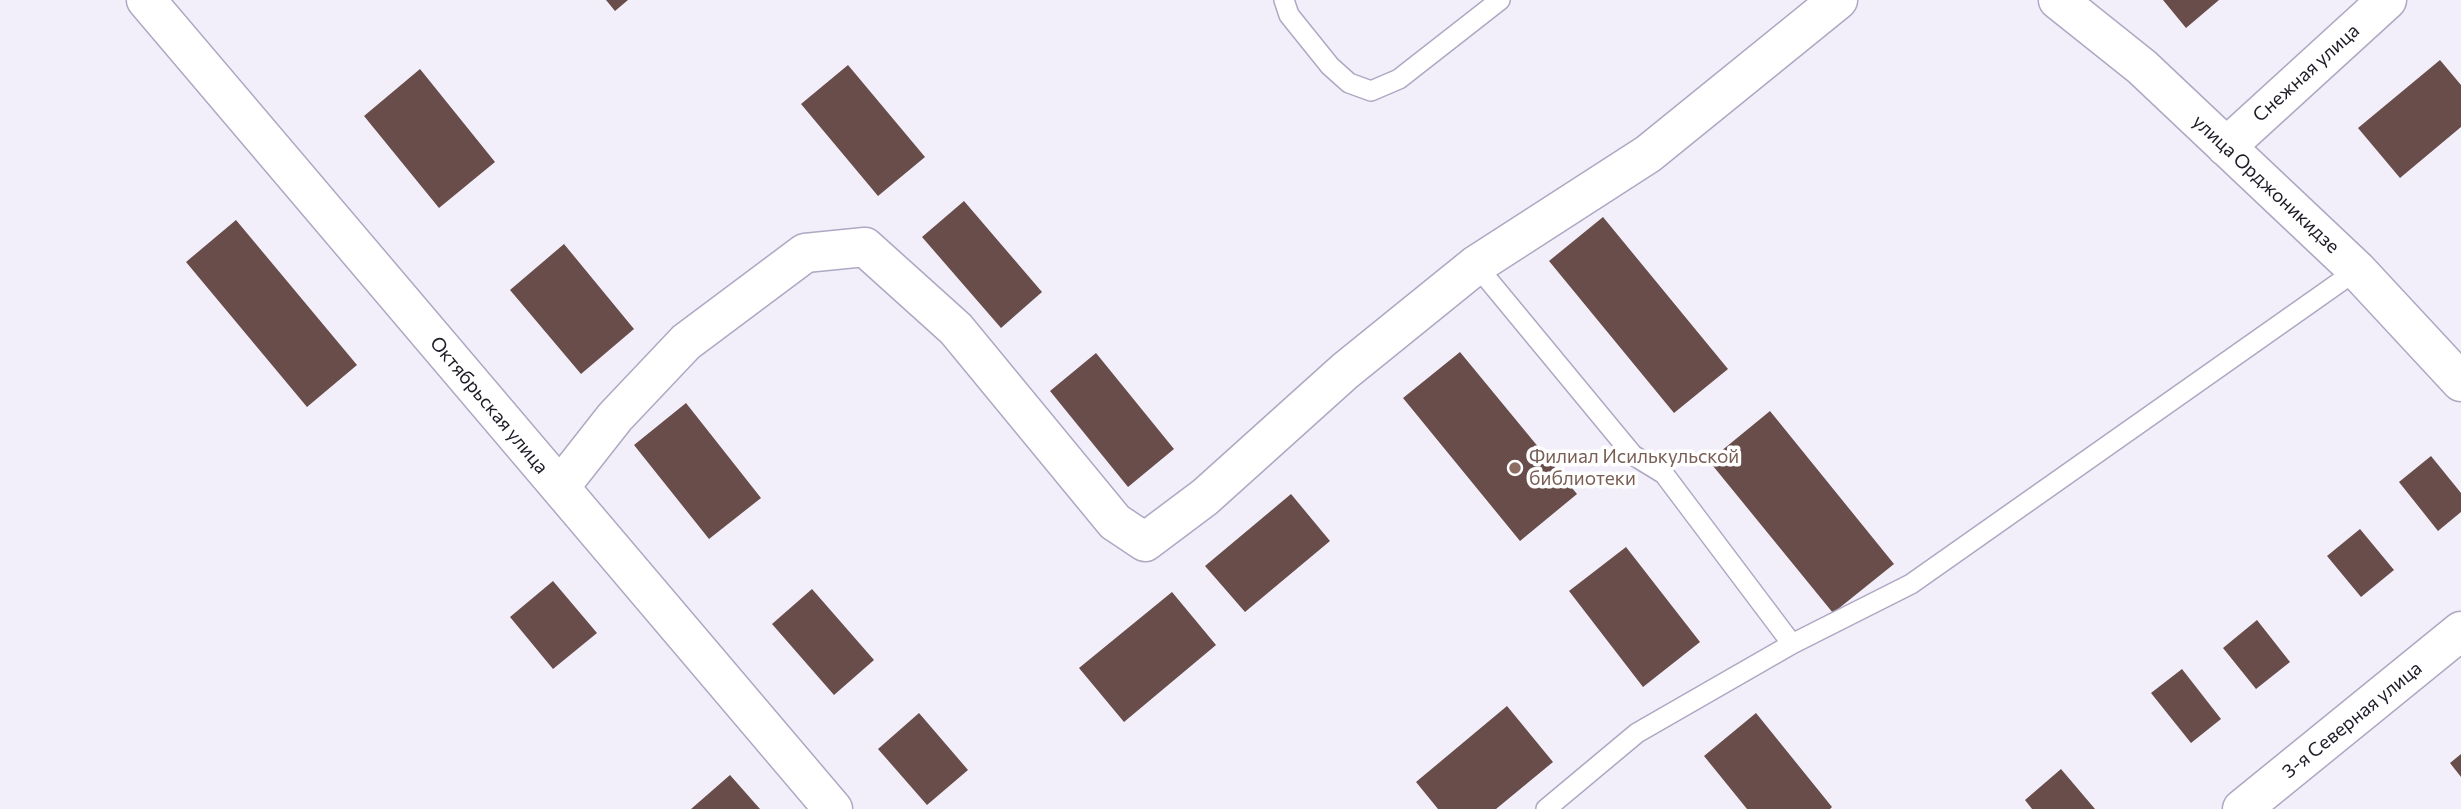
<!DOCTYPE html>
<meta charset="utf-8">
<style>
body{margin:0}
canvas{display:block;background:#f2effb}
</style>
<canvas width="2461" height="809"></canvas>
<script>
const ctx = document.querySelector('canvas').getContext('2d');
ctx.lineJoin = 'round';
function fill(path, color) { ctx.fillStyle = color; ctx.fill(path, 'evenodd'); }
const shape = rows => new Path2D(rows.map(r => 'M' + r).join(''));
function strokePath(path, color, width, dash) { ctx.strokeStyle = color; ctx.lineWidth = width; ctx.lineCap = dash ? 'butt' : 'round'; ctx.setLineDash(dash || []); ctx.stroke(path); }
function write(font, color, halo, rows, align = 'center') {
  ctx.font = font + ' Commissioner,sans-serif'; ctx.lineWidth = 7; ctx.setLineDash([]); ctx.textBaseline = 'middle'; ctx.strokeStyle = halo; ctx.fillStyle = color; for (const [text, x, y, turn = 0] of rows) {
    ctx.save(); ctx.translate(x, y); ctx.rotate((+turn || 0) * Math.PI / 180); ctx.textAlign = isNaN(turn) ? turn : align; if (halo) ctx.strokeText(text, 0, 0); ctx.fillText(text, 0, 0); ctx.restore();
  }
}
fill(shape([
 [606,0,628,0,615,11],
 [2163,0,2219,0,2186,28],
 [2440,60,2461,85,2461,127,2400,178,2358,128],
 [848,65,925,157,878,196,801,104],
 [420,69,495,162,439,208,364,116],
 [964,201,1042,292,1001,328,922,237],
 [1603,217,1728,369,1674,413,1549,261],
 [236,220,357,365,307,407,186,262],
 [564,244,634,329,581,374,510,290],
 [1460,352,1577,494,1520,541,1403,398],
 [1096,353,1174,449,1128,487,1050,391],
 [686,403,761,498,709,539,634,445],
 [1770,411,1894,564,1833,613,1709,461],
 [2431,456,2461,493,2461,512,2438,531,2399,482],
 [1291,494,1330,541,1245,612,1205,566],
 [2360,529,2394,570,2361,597,2327,556],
 [1626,547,1700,642,1643,687,1569,591],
 [553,581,597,633,553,669,510,617],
 [812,589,874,660,834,695,772,624],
 [1172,592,1216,645,1124,722,1079,668],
 [2257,620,2290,662,2256,689,2223,648],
 [2182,669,2221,719,2191,743,2151,693],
 [1507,706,1553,762,1496,809,1438,809,1416,782],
 [919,713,968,770,927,805,878,749],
 [1756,713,1832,807,1830,809,1747,809,1704,756],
 [2461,754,2461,777,2450,763],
 [2061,769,2095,809,2032,809,2025,800],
 [730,775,760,809,691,809]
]), '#694d4a');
const service = shape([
 [1284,0,1289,15,1330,66,1349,83,1371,91,1399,79,1500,0],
 [1476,265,1633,455,1664,474,1792,644],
 [1546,809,1637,733,1792,644,1911,584,2357,270]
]);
const minor = shape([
 [2058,0,2142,67,2357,270,2461,382],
 [2226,147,2387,0],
 [560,487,615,417,686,342,805,253,865,247,956,329,1115,522,1145,542,1205,497,1345,371,1476,265,1648,154,1838,0],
 [2242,809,2461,631]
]);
const tertiary = shape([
 [146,0,833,809]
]);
strokePath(service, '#aea8c3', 22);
strokePath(minor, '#aea8c3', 41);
strokePath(tertiary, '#aea8c3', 41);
strokePath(service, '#fff', 19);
strokePath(minor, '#fff', 38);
strokePath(tertiary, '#fff', 38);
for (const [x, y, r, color] of [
 [1515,468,7,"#8d6e63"]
]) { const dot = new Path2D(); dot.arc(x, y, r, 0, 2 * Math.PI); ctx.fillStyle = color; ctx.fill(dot); strokePath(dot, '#fff', 2.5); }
write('19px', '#1d1b25', '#fff', [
 ["Снежная улица",2306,73,-42],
 ["улица Орджоникидзе",2266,184,43],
 ["Октябрьская улица",489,405,50],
 ["3-я Северная улица",2352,720,-39]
]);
write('19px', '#785e54', '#fff', [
 ["Филиал Исилькульской",1529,457],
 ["библиотеки",1529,479]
], 'left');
</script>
